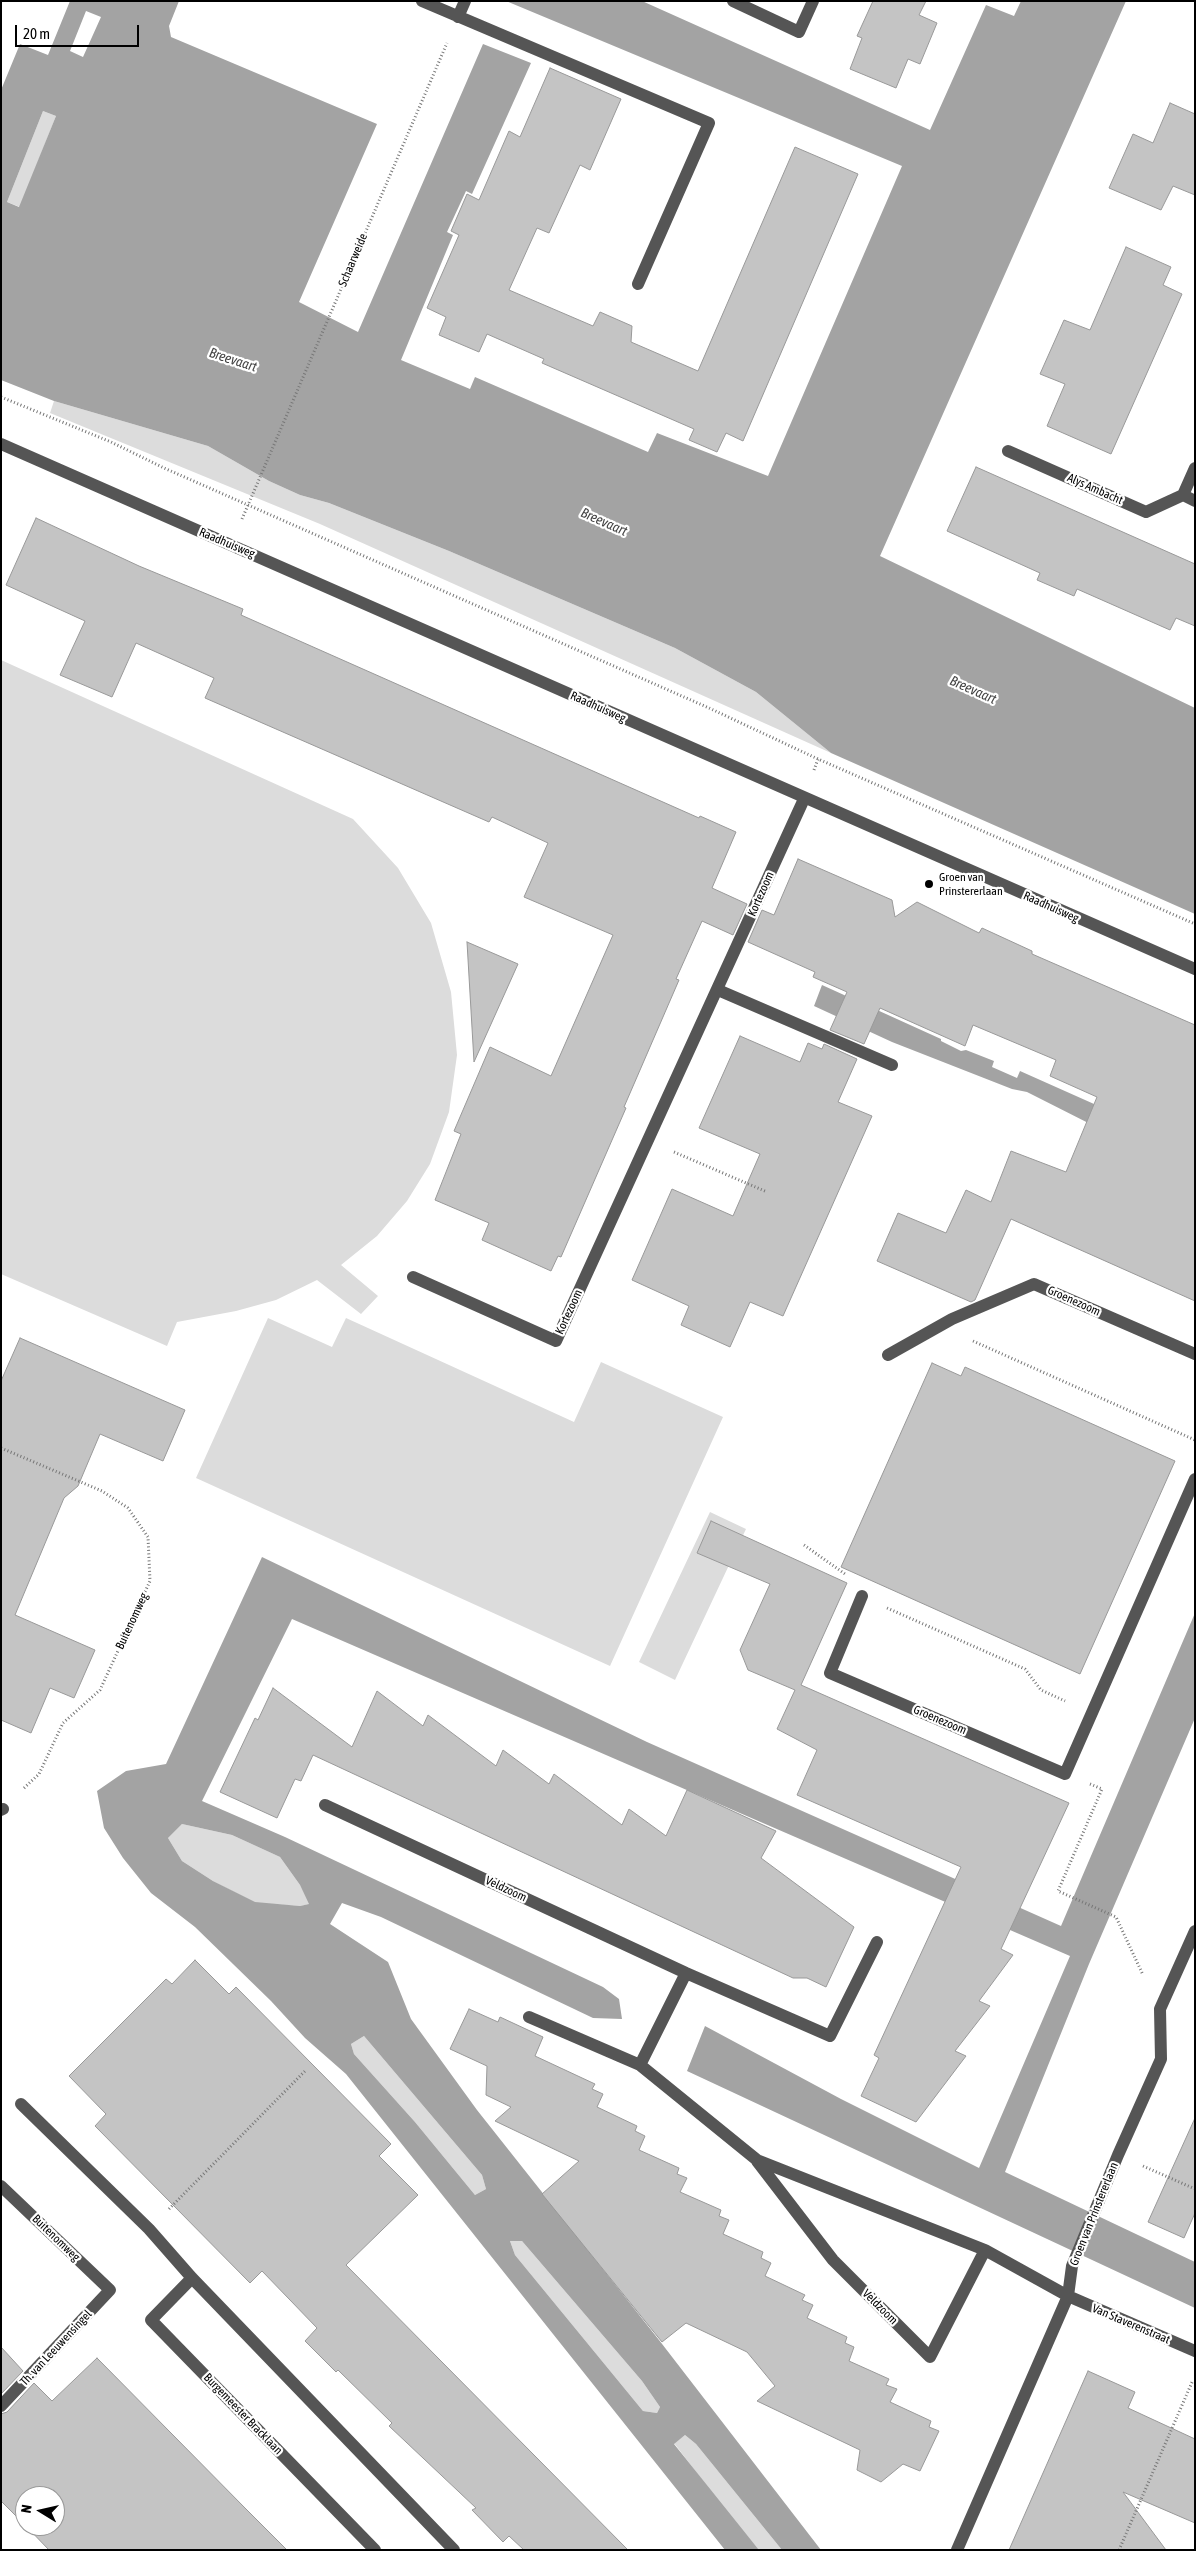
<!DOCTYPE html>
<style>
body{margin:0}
#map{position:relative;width:1196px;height:2551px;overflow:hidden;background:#fff;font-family:"Asap Condensed",sans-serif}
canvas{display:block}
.frame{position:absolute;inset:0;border:2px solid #000;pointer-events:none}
.north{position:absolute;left:15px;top:2486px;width:50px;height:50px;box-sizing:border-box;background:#fff;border:1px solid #999;border-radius:50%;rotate:279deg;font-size:14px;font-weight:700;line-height:20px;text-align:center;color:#000}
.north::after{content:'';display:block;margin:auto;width:18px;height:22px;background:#000;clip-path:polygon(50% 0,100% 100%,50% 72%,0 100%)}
.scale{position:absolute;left:15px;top:25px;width:124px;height:22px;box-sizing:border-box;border:2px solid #000;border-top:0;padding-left:6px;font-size:15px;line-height:18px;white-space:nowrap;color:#000;-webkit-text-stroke:4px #fff;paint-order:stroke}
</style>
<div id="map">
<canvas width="1196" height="2551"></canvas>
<div class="frame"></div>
<div class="north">N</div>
<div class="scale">20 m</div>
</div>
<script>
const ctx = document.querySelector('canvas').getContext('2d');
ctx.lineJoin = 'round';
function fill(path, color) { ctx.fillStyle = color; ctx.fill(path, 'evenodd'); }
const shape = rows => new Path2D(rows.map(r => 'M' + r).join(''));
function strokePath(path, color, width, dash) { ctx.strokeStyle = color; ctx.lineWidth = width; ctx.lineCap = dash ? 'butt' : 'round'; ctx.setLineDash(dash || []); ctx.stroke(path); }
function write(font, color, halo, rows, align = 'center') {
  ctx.font = font + ' "Asap Condensed",sans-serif'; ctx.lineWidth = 4.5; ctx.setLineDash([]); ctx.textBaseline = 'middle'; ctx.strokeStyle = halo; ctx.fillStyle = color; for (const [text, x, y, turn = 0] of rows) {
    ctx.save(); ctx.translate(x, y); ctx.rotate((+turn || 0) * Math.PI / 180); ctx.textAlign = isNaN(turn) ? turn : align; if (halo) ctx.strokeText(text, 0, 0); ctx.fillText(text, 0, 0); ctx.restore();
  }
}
fill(shape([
 [43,111,56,116,20,207,7,202],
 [54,401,208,446,269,481,300,495,329,503,449,551,675,648,756,692,831,753,320,524,50,413],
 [1,660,353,819,398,868,431,923,451,992,457,1055,449,1112,430,1164,407,1201,377,1236,341,1265,378,1296,361,1314,317,1280,276,1300,236,1311,177,1322,167,1346,1,1274],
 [268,1318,332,1347,346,1318,574,1422,601,1362,723,1417,610,1666,196,1478],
 [710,1512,746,1529,675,1680,639,1662],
 [182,1824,232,1835,280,1857,300,1885,310,1904,300,1906,255,1903,213,1881,182,1861,168,1838],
 [364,2036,482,2175,486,2189,475,2195,415,2122,354,2054,351,2044],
 [510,2241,522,2241,642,2381,660,2407,657,2413,643,2411,515,2255],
 [685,2435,696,2444,782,2550,759,2550,722,2506,674,2443]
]), '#dcdcdc');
fill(shape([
 [70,1,179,1,169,26,171,37,377,124,299,302,358,332,483,44,531,63,472,194,466,191,447,232,453,235,401,360,470,389,475,377,648,452,657,433,768,476,902,166,506,1,642,1,930,130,986,5,1014,16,1021,1,1126,1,880,556,1195,708,1195,914,831,753,756,692,675,648,449,551,329,503,300,495,269,481,208,446,54,401,1,380,1,90,20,44,48,55],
 [86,11,101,17,83,57,70,51],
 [43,111,56,116,19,207,7,202],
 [822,985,941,1039,941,1041,961,1051,966,1050,994,1061,992,1067,1017,1078,1020,1071,1103,1108,1112,1135,1027,1092,1012,1089,892,1042,814,1006],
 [262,1557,647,1742,1061,1926,1195,1613,1195,1718,1089,1964,1005,2172,1195,2262,1195,2308,687,2071,705,2026,841,2099,979,2168,1070,1956,292,1619,202,1801,285,1837,603,1987,619,1999,622,2019,593,2018,381,1917,342,1903,330,1924,388,1962,411,2019,477,2110,659,2340,821,2550,782,2550,696,2444,685,2435,674,2444,759,2550,725,2550,346,2074,305,2038,271,2001,195,1927,151,1893,123,1858,104,1828,97,1791,126,1771,166,1764],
 [182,1824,232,1835,280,1857,300,1885,309,1904,300,1906,255,1902,213,1881,182,1861,168,1838],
 [364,2036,482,2175,486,2189,475,2195,415,2122,354,2054,351,2044],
 [510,2241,522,2241,642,2381,660,2407,657,2413,643,2411,515,2255]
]), '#a3a3a3');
const building = shape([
 [873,1,926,1,919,15,937,23,920,64,908,59,896,88,850,69,862,38,857,36,873,1],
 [550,68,621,99,590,170,580,165,549,233,537,228,509,290,593,326,600,312,632,326,631,342,698,371,795,147,858,174,743,441,726,433,717,452,689,440,694,429,542,363,544,359,487,334,479,352,439,335,446,317,427,308,459,235,451,231,467,194,479,200,509,131,520,137,550,68],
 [1170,103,1195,114,1195,195,1173,186,1161,210,1109,188,1133,134,1153,143,1170,103],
 [1126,247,1171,267,1163,285,1182,294,1111,454,1047,426,1065,384,1040,374,1064,320,1090,330,1126,247],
 [976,467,1195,564,1195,626,1176,618,1170,630,1077,589,1074,596,1037,580,1040,573,947,531,976,467],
 [36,518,139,566,243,609,241,615,699,818,700,816,736,832,712,888,747,904,733,935,702,921,676,979,679,980,624,1107,626,1108,561,1257,558,1256,551,1271,482,1240,489,1223,435,1200,461,1134,454,1131,490,1047,551,1076,613,935,524,897,548,843,492,817,489,822,205,698,214,678,136,643,112,697,60,675,85,621,6,585,36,518],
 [798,859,892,900,895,917,917,902,979,933,982,928,1032,951,1032,954,1195,1025,1195,1301,1011,1219,975,1300,971,1302,877,1261,898,1213,946,1233,966,1190,991,1202,1011,1151,1066,1172,1097,1097,1050,1076,1056,1060,973,1025,965,1046,880,1008,864,1044,830,1030,847,992,813,977,815,972,748,942,762,910,774,915,798,859],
 [467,942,518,964,474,1062,467,942],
 [740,1036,800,1062,808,1043,822,1049,824,1044,857,1059,838,1102,872,1116,783,1316,750,1302,730,1347,681,1325,689,1306,632,1280,672,1189,733,1216,760,1154,699,1128,740,1036],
 [20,1338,185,1410,163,1461,100,1434,78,1486,64,1498,15,1615,95,1650,74,1698,50,1688,31,1733,1,1720,1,1381,20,1338],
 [932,1363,961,1376,965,1367,1175,1461,1080,1674,841,1567,932,1363],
 [711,1521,847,1583,801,1685,1069,1803,1001,1949,1013,1955,979,2001,990,2006,955,2051,966,2056,916,2122,861,2096,879,2058,874,2055,961,1867,797,1795,817,1750,777,1729,795,1690,748,1670,740,1650,770,1584,697,1553,711,1521],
 [273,1688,352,1747,377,1691,423,1726,428,1715,496,1766,503,1750,549,1784,554,1774,622,1825,629,1809,666,1836,687,1790,776,1831,761,1858,854,1927,826,1987,807,1978,793,1978,313,1755,301,1781,295,1779,277,1818,220,1792,255,1718,258,1720,273,1688],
 [195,1960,229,1994,236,1987,391,2144,379,2156,418,2195,346,2265,628,2550,524,2550,509,2536,503,2542,472,2510,476,2508,389,2426,392,2423,338,2370,336,2372,305,2341,317,2328,262,2271,250,2283,95,2126,106,2114,69,2076,166,1979,172,1984,195,1960],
 [469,2009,498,2022,500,2017,543,2037,535,2056,595,2084,592,2089,603,2094,597,2107,637,2126,635,2131,645,2136,639,2150,679,2168,677,2174,687,2178,680,2192,721,2210,719,2216,729,2220,723,2234,763,2252,761,2258,771,2263,765,2276,805,2295,802,2300,813,2305,807,2318,847,2337,845,2343,854,2347,849,2361,889,2379,886,2385,897,2389,890,2402,931,2421,929,2427,939,2431,920,2471,903,2464,881,2482,857,2470,860,2450,757,2401,775,2386,747,2352,686,2323,662,2342,542,2194,579,2161,495,2121,511,2107,486,2095,487,2066,450,2049,469,2009],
 [1195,2118,1195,2213,1184,2238,1148,2222,1195,2118],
 [1,2347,23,2371,1,2394,1,2347],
 [97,2358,246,2509,287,2550,49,2550,26,2526,55,2526,55,2496,25,2496,25,2525,1,2501,1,2414,7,2412,34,2383,52,2401,97,2358],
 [1088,2371,1135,2392,1128,2408,1195,2439,1195,2523,1123,2492,1166,2550,1009,2550,1088,2371]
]);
fill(building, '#c4c4c4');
strokePath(building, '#999', 1);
strokePath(shape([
 [1,397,111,442,164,468,709,708,818,759,1195,924],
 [242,519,447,43],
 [814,770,818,759],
 [674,1152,767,1192],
 [973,1341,1195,1440],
 [1,1448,102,1491,128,1508,148,1537,150,1581,100,1690,63,1723,39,1774,23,1789],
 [804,1545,845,1574],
 [887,1608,1025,1669,1041,1690,1065,1701],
 [1090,1784,1102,1789,1058,1891,1116,1917,1143,1975],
 [1143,2166,1195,2189],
 [169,2209,305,2071],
 [1119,2550,1193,2380]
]), '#777', 3, [1, 2.5]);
strokePath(shape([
 [422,1,709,123,638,284],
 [733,1,799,32,813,1],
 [458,17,465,1],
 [1,444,1195,969],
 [1008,451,1146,512,1183,495,1195,501],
 [1183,495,1195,468],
 [718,990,892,1065],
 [413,1277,556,1341,804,799],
 [888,1355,952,1319,1034,1284,1195,1354],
 [862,1596,830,1673,1065,1774,1195,1479],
 [325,1805,686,1973,830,2036,877,1942],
 [1,1810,3,1809],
 [686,1973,640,2065,757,2160,985,2250,1068,2296,1195,2351],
 [529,2017,640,2065],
 [21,2104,149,2229,192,2278,454,2550],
 [757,2161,833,2260,930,2357,985,2250],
 [1,2186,110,2290,1,2406],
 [192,2278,151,2320,375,2550],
 [957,2550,1068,2296,1072,2266,1118,2155,1161,2059,1160,2009,1195,1931]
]), '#555', 12);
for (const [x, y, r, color] of [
 [929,884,5,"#000"]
]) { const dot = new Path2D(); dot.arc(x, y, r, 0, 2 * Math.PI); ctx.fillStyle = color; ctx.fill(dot); strokePath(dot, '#fff', 2); }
write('12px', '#000', '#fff', [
 ["Schaarweide",353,260,-67],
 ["Alys Ambacht",1095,489,24],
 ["Raadhuisweg",227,543,23],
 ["Raadhuisweg",598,707,24],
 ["Kortezoom",761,894,-66],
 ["Raadhuisweg",1051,907,24],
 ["Groenezoom",1074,1301,24],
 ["Kortezoom",569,1312,-65],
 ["Buitenomweg",132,1621,-65],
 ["Groenezoom",940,1720,23],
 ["Veldzoom",506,1889,25],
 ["Groen van Prinstererlaan",1094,2214,-68],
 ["Buitenomweg",56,2238,44],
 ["Veldzoom",880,2307,45],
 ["Van Staverenstraat",1131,2324,23],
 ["Th. van Leeuwensingel",56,2348,-47],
 ["Burgemeester Bracklaan",243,2414,46]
]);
write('12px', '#000', '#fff', [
 ["Groen van",939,877],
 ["Prinstererlaan",939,891]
], 'left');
write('italic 14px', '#444', '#fff', [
 ["Breevaart",233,360,18],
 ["Breevaart",604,522,24],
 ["Breevaart",973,690,24]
]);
</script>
